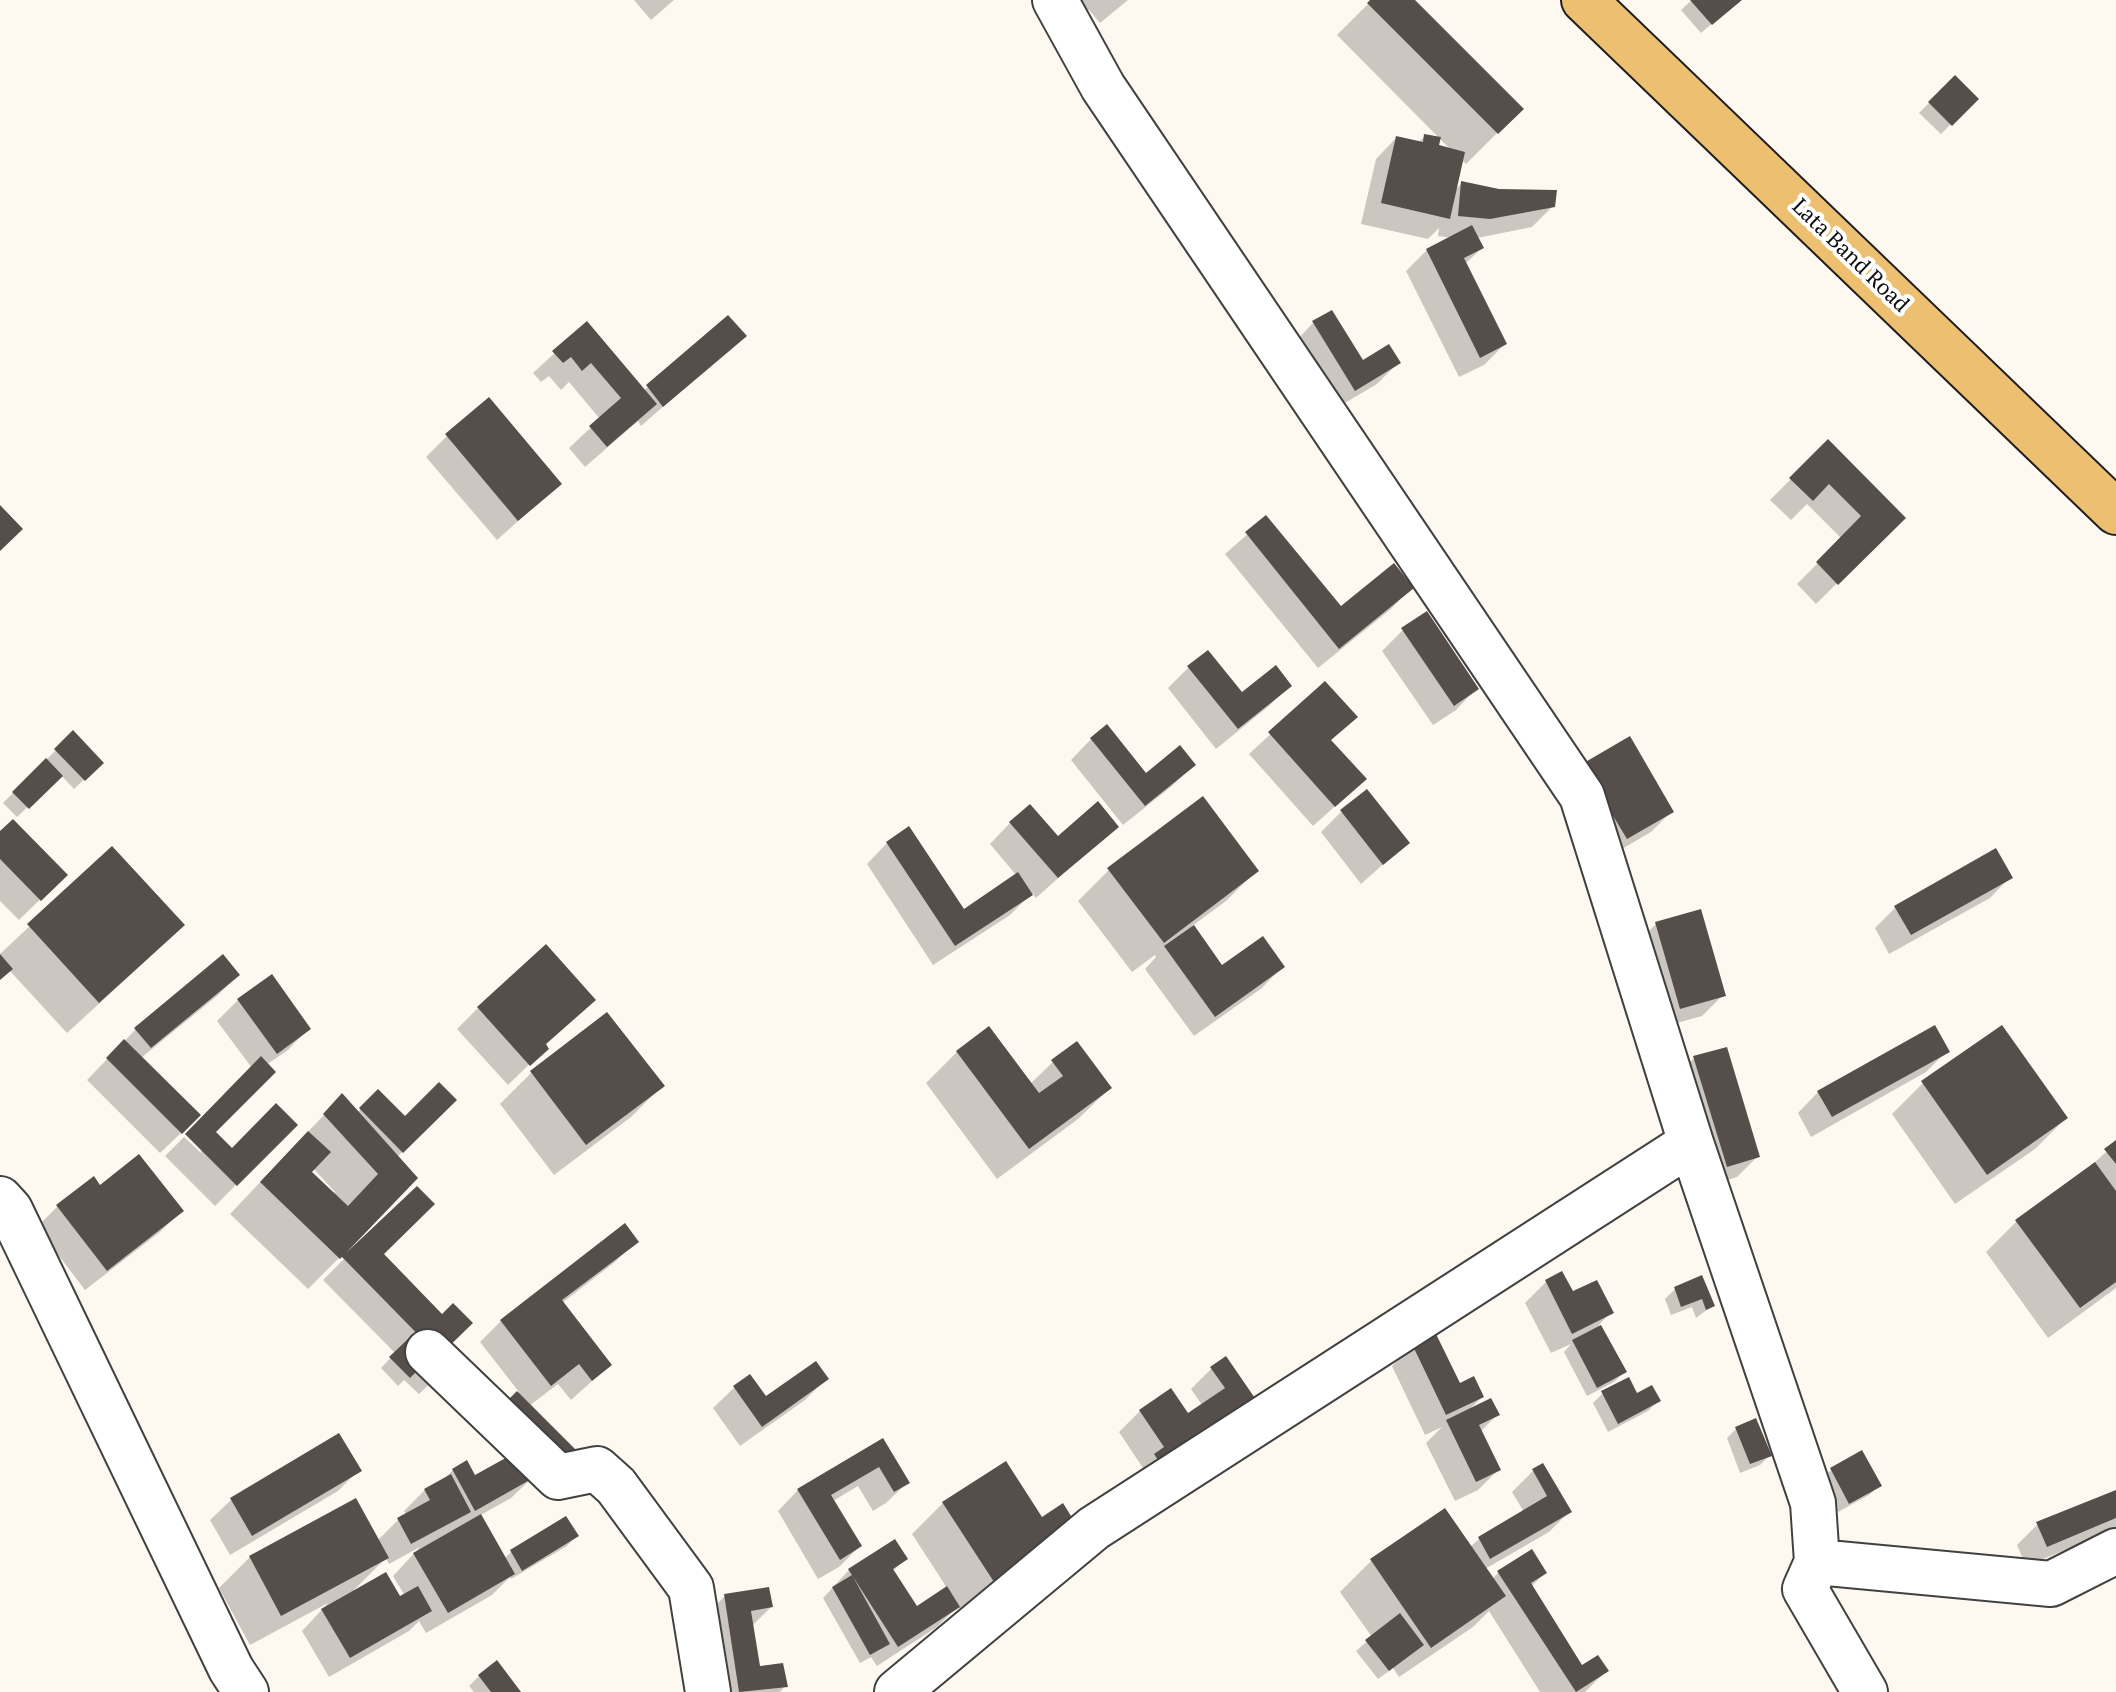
<!DOCTYPE html>
<style>
body{margin:0}
canvas{display:block;background:#fef9f0}
</style>
<canvas width="2116" height="1692"></canvas>
<script>
const ctx = document.querySelector('canvas').getContext('2d');
ctx.lineJoin = 'round';
function fill(path, color) { ctx.fillStyle = color; ctx.fill(path, 'evenodd'); }
const shape = rows => new Path2D(rows.map(r => 'M' + r).join(''));
function strokePath(path, color, width, dash) { ctx.strokeStyle = color; ctx.lineWidth = width; ctx.lineCap = dash ? 'butt' : 'round'; ctx.setLineDash(dash || []); ctx.stroke(path); }
function write(font, color, halo, rows, align = 'center') {
  ctx.font = font + ' "PT Serif",serif'; ctx.lineWidth = 8; ctx.setLineDash([]); ctx.textBaseline = 'middle'; ctx.strokeStyle = halo; ctx.fillStyle = color; for (const [text, x, y, turn = 0] of rows) {
    ctx.save(); ctx.translate(x, y); ctx.rotate((+turn || 0) * Math.PI / 180); ctx.textAlign = isNaN(turn) ? turn : align; if (halo) ctx.strokeText(text, 0, 0); ctx.fillText(text, 0, 0); ctx.restore();
  }
}
fill(shape([
 [634,0,674,0,651,20],
 [1039,0,1128,0,1100,23,1089,10,1054,21],
 [1372,0,1412,0,1521,109,1466,164,1462,160,1455,190,1462,183,1553,206,1532,227,1477,238,1482,248,1465,264,1505,344,1484,365,1459,377,1406,271,1427,250,1452,238,1438,236,1439,228,1428,239,1361,224,1376,159,1396,138,1418,143,1425,136,1436,147,1452,151,1337,35],
 [1692,0,1739,0,1701,33,1681,10],
 [1955,77,1976,99,1941,134,1919,113],
 [728,318,744,336,641,426,638,421,585,467,569,448,600,419,569,382,561,390,549,376,541,382,533,373,586,324,643,391],
 [1313,323,1362,362,1398,363,1377,384,1333,410,1293,344],
 [447,436,559,484,497,540,426,457],
 [1828,442,1903,518,1816,604,1797,584,1842,539,1807,504,1791,520,1770,500],
 [1266,518,1340,609,1411,588,1391,609,1318,668,1225,554],
 [1403,630,1476,689,1456,710,1433,725,1382,651],
 [1189,667,1241,695,1290,685,1269,706,1216,749,1168,688],
 [1325,684,1355,717,1330,741,1343,799,1313,826,1249,754],
 [73,733,101,763,74,789,61,775,17,817,3,803],
 [1091,739,1145,776,1193,765,1172,786,1123,825,1071,760],
 [1563,787,1672,811,1651,832,1605,859],
 [1341,812,1407,843,1361,884,1321,832],
 [1010,823,1058,839,1116,826,1036,898,1032,893,1010,915,933,965,867,864,887,843,963,912,1017,876,990,844],
 [0,834,65,875,19,920,0,901],
 [112,849,151,956,67,1033,9,970,0,979,0,954],
 [1109,870,1257,870,1226,901,1192,926,1222,968,1282,967,1262,988,1194,1036,1145,969,1156,957,1155,955,1132,972,1078,901],
 [2010,877,1990,898,1889,954,1875,928,1895,908],
 [1656,924,1723,995,1702,1016,1659,1028,1635,945],
 [238,975,217,996,141,1058,179,1125,176,1128,181,1133,160,1153,87,1080,136,1029],
 [238,1000,308,1029,288,1050,266,1065,213,1132,232,1150,295,1125,215,1206,165,1156,184,1137,201,1153,201,1148,252,1068,217,1021],
 [593,1000,544,1046,546,1048,508,1085,457,1029,478,1008],
 [607,1014,662,1086,631,1117,554,1175,500,1104,531,1073],
 [988,1029,1030,1084,1053,1062,1110,1088,1078,1119,997,1179,926,1083,957,1052],
 [1947,1051,1926,1072,1811,1137,1798,1113,1818,1092],
 [1694,1058,1758,1156,1737,1177,1706,1187,1673,1079],
 [1923,1083,2066,1118,2035,1149,1955,1204,1892,1114],
 [378,1092,405,1118,454,1100,397,1157,339,1258,308,1289,230,1214,342,1096,357,1113],
 [313,1168,335,1192,333,1194,309,1172],
 [2116,1143,2116,1288,2048,1338,1986,1252,2017,1221,2085,1171],
 [100,1188,181,1211,160,1232,85,1290,37,1227,57,1207],
 [625,1226,636,1241,615,1262,562,1303,610,1365,571,1400,558,1384,529,1406,531,1479,511,1498,479,1516,504,1559,511,1552,566,1519,576,1536,567,1546,511,1579,510,1577,492,1595,426,1633,419,1621,409,1631,329,1677,302,1631,328,1603,250,1645,219,1588,250,1557,377,1541,398,1520,406,1515,404,1511,425,1490,442,1481,453,1470,474,1477,510,1458,481,1430,519,1392,480,1342,501,1321],
 [420,1547,393,1576,405,1596,400,1598,353,1591,386,1558,389,1564],
 [381,1254,442,1316,430,1363,440,1374,419,1394,404,1380,398,1386,381,1368,395,1353,323,1280,344,1259],
 [1561,1274,1572,1294,1611,1312,1599,1325,1624,1372,1614,1382,1587,1396,1564,1352,1571,1344,1551,1353,1525,1303,1546,1282],
 [1701,1278,1712,1306,1696,1318,1692,1307,1671,1315,1665,1299,1675,1289],
 [1413,1346,1459,1386,1482,1397,1467,1412,1497,1415,1480,1432,1499,1469,1478,1490,1455,1501,1426,1443,1442,1427,1425,1435,1392,1366],
 [1212,1368,1258,1407,1134,1477,1143,1468,1119,1432,1140,1411,1187,1415,1202,1405,1191,1389],
 [826,1379,805,1400,740,1446,713,1408,734,1388,766,1399],
 [1603,1393,1636,1396,1658,1401,1648,1411,1608,1432,1593,1403],
 [1737,1428,1770,1455,1760,1465,1740,1473,1727,1438],
 [338,1436,359,1470,338,1491,230,1555,210,1520,231,1500],
 [882,1441,907,1483,886,1503,873,1511,858,1486,833,1501,860,1546,839,1567,818,1579,778,1511,798,1490],
 [1862,1453,1879,1486,1869,1495,1838,1512,1821,1480,1831,1470],
 [1542,1466,1569,1512,1549,1532,1485,1569,1492,1579,1499,1572,1545,1573,1531,1587,1582,1668,1606,1671,1585,1692,1540,1692,1489,1611,1473,1627,1399,1677,1393,1668,1378,1679,1356,1651,1372,1637,1340,1592,1371,1561,1470,1547,1479,1539,1524,1512,1512,1492,1533,1471],
 [2116,1492,2116,1529,2026,1566,2017,1545,2038,1524],
 [943,1503,1077,1528,962,1612,958,1606,937,1627,877,1666,871,1657,860,1663,823,1598,849,1570,905,1559,892,1572,916,1608,947,1588,912,1534],
 [725,1596,771,1607,752,1626,759,1668,785,1686,780,1692,716,1692,704,1617],
 [479,1676,519,1692,474,1692,469,1686]
]), '#0003');
fill(shape([
 [1370,0,1415,0,1524,109,1498,134,1367,3],
 [1690,0,1742,0,1712,25],
 [1955,75,1979,99,1952,126,1928,102],
 [1424,134,1441,137,1439,145,1465,152,1450,219,1381,203,1396,136,1423,142],
 [1461,181,1499,189,1557,190,1555,207,1490,219,1458,216],
 [1472,225,1484,248,1464,258,1507,344,1480,358,1426,249],
 [1332,310,1363,360,1389,344,1401,363,1355,391,1312,321],
 [728,315,747,336,663,407,646,385],
 [587,321,657,404,607,447,589,426,621,398,591,363,582,371,571,357,563,363,552,351],
 [489,397,562,484,518,521,445,434],
 [1828,439,1906,518,1838,585,1816,562,1861,516,1829,484,1813,501,1789,478],
 [0,505,23,529,0,551],
 [1266,515,1341,606,1394,563,1414,588,1339,649,1245,532],
 [1427,611,1479,689,1454,706,1401,628],
 [1208,650,1242,692,1276,665,1292,686,1238,729,1187,666],
 [1325,681,1358,717,1331,740,1367,779,1335,807,1268,732],
 [1107,724,1146,773,1180,745,1196,765,1145,806,1090,738],
 [73,730,104,763,85,781,54,749],
 [1630,736,1674,812,1627,839,1582,764],
 [46,758,63,776,29,809,12,792],
 [1367,789,1410,843,1383,865,1340,810],
 [1203,796,1259,871,1164,943,1107,868],
 [1098,801,1119,827,1058,878,1009,822,1030,804,1058,836],
 [13,819,68,875,41,901,0,859,0,831],
 [909,826,964,909,1018,872,1033,895,955,946,886,842],
 [112,846,185,925,99,1003,27,924],
 [1996,848,2013,878,1911,935,1894,906],
 [1701,909,1726,996,1680,1009,1655,922],
 [1194,925,1222,965,1263,936,1285,967,1215,1017,1164,946],
 [546,944,596,1000,546,1044,549,1049,530,1066,477,1007],
 [0,954,13,969,0,980],
 [223,954,240,975,151,1048,134,1028],
 [272,974,311,1029,277,1054,237,999],
 [607,1012,665,1086,586,1145,530,1071],
 [1935,1025,1950,1052,1832,1117,1817,1091],
 [2002,1025,2068,1118,1987,1175,1921,1081],
 [989,1026,1039,1093,1063,1076,1051,1060,1077,1041,1112,1088,1029,1149,956,1051],
 [124,1039,201,1115,182,1134,106,1058],
 [1727,1047,1760,1157,1727,1167,1693,1056],
 [261,1056,276,1072,216,1132,232,1148,276,1103,298,1125,237,1186,185,1134],
 [439,1082,457,1100,403,1153,359,1108,378,1089,405,1116],
 [342,1093,418,1178,346,1253,417,1186,435,1204,384,1254,442,1314,453,1303,473,1323,439,1356,342,1257,340,1259,260,1182,308,1131,331,1152,312,1172,348,1206,378,1174,323,1114],
 [2116,1140,2116,1164,2104,1149],
 [139,1154,184,1211,107,1271,56,1205,94,1176,100,1185],
 [2095,1162,2116,1191,2116,1282,2080,1308,2015,1220],
 [625,1223,639,1242,562,1300,612,1365,592,1381,579,1364,551,1386,500,1320],
 [1562,1271,1573,1291,1597,1280,1614,1313,1572,1334,1545,1280],
 [1702,1275,1715,1306,1706,1310,1702,1299,1681,1307,1674,1287],
 [1601,1325,1627,1372,1597,1388,1572,1340],
 [1435,1332,1460,1383,1474,1376,1484,1397,1446,1415,1412,1344],
 [409,1338,443,1374,430,1386,416,1372,410,1378,389,1357],
 [1226,1356,1261,1407,1166,1472,1154,1454,1164,1447,1139,1410,1171,1388,1188,1413,1225,1388,1210,1367],
 [816,1361,829,1379,762,1427,733,1386,750,1374,766,1396],
 [1629,1377,1637,1393,1652,1385,1661,1401,1618,1424,1601,1391],
 [517,1391,579,1453,563,1470,500,1408],
 [1491,1398,1500,1415,1479,1425,1501,1470,1476,1482,1446,1420],
 [1756,1418,1772,1456,1750,1464,1735,1427],
 [339,1433,362,1471,252,1536,230,1498],
 [883,1438,910,1483,894,1492,879,1467,831,1495,862,1546,840,1560,797,1489],
 [520,1450,535,1477,475,1511,452,1469,467,1460,475,1475],
 [1862,1450,1882,1486,1849,1504,1830,1468],
 [1006,1461,1042,1517,1063,1503,1079,1529,994,1582,942,1502],
 [1543,1463,1572,1512,1490,1559,1478,1537,1547,1496,1532,1469],
 [451,1474,471,1512,411,1544,397,1518,430,1500,424,1489],
 [2116,1490,2116,1518,2047,1547,2036,1522],
 [356,1498,389,1558,281,1616,249,1556],
 [1445,1508,1506,1596,1431,1648,1370,1559],
 [481,1514,515,1574,448,1613,413,1553],
 [566,1516,579,1536,522,1571,510,1550],
 [895,1539,908,1559,893,1569,917,1606,947,1586,960,1607,898,1647,848,1569],
 [1532,1549,1547,1573,1531,1583,1582,1665,1598,1655,1609,1671,1576,1692,1497,1571],
 [386,1572,400,1596,418,1586,432,1611,350,1658,321,1609],
 [852,1575,890,1644,870,1655,832,1587],
 [769,1587,773,1607,751,1611,760,1666,783,1663,788,1687,739,1692,724,1594],
 [1400,1613,1424,1645,1389,1671,1365,1640],
 [497,1660,521,1692,491,1692,478,1675]
]), '#564e4b');
const minor = shape([
 [1055,0,1103,87,1582,796,1691,1143,1813,1503,1817,1562,1805,1589,1865,1692],
 [0,1199,10,1210,231,1669,246,1692],
 [428,1352,558,1477,597,1469,616,1486,691,1588,708,1692],
 [1817,1562,2051,1584,2116,1551],
 [897,1692,1094,1528,1691,1143]
]);
const major = shape([
 [1584,0,2116,512]
]);
strokePath(minor, '#414141', 48);
strokePath(major, '#1f1f1f', 48);
strokePath(minor, '#fff', 44);
strokePath(major, '#edc071', 44);
write('22px', '#0e0e0e', '#fff', [
 ["Lata Band Road",1850,256,44]
]);
</script>
